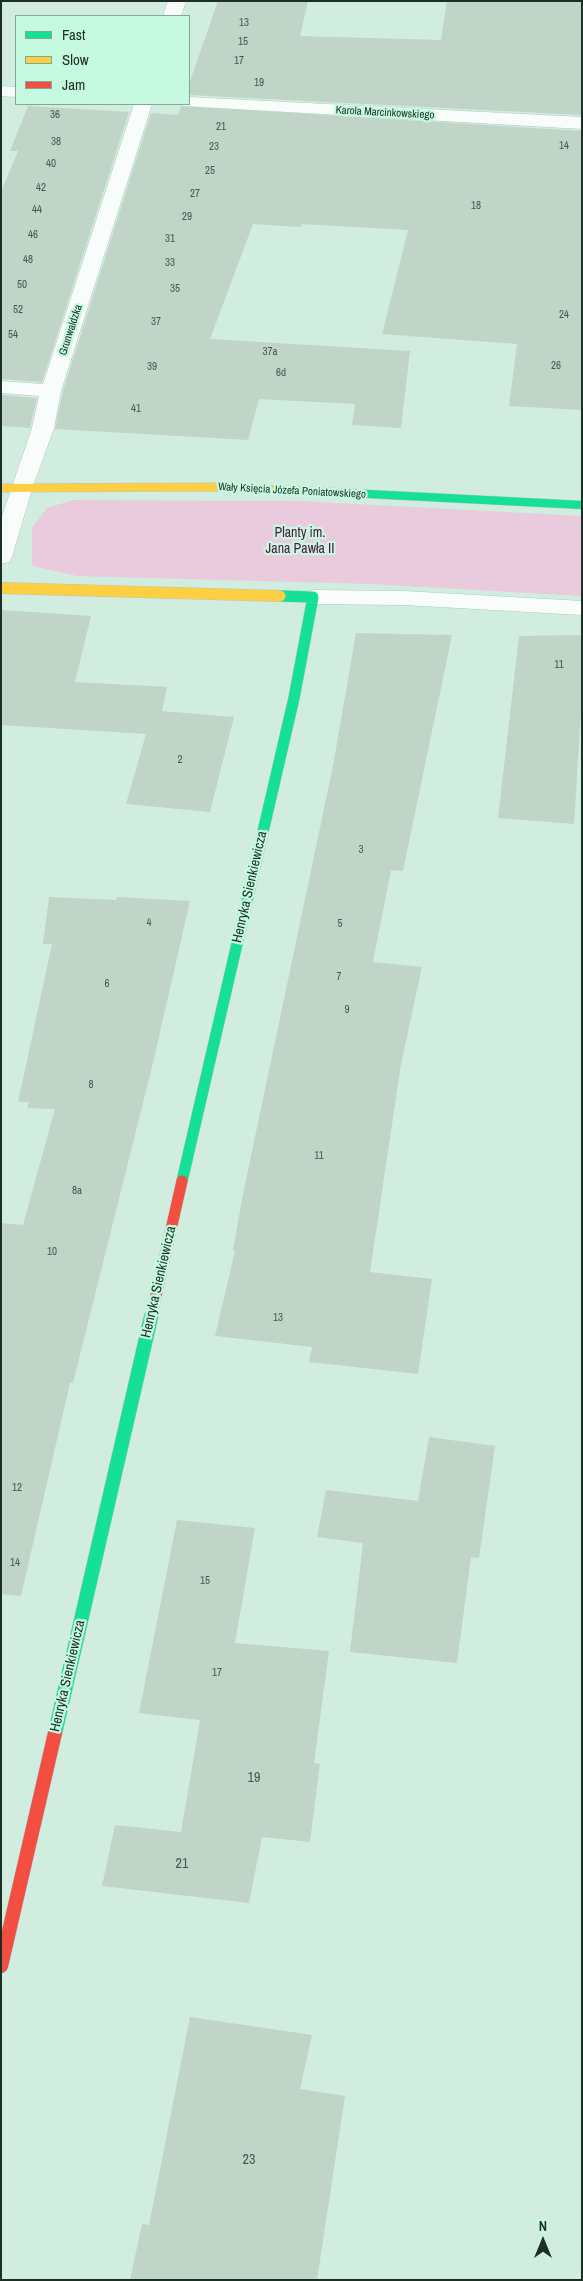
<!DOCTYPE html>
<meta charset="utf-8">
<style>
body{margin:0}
#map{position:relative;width:583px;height:2281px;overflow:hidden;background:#d1eddf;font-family:"Archivo Narrow",sans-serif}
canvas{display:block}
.frame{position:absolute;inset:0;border:2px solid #1b2f26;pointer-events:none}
.legend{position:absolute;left:15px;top:15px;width:175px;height:90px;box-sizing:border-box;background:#c5f9e0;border:1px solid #81a896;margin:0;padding:6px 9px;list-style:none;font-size:15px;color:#1b2f26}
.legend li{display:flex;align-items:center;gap:10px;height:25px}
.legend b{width:25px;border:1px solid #81a896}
.north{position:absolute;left:518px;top:2216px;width:50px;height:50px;-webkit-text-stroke:4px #c5f9e0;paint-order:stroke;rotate:0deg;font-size:14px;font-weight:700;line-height:20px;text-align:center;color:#1b2f26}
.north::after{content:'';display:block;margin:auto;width:18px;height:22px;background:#1b2f26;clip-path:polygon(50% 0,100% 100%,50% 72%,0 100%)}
</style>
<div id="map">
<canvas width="583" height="2281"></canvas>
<div class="frame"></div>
<ul class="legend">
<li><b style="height:6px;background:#16e098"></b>Fast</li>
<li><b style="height:6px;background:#ffcf43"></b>Slow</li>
<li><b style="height:6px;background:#f24e42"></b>Jam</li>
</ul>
<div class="north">N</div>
</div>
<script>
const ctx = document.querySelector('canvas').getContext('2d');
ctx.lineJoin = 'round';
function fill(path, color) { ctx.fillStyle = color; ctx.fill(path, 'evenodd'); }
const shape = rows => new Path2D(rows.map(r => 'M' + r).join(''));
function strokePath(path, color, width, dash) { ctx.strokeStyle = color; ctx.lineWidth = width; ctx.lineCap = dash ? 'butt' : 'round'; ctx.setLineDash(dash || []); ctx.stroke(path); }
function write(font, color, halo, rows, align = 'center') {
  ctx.font = font + ' "Archivo Narrow",sans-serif'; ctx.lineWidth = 4.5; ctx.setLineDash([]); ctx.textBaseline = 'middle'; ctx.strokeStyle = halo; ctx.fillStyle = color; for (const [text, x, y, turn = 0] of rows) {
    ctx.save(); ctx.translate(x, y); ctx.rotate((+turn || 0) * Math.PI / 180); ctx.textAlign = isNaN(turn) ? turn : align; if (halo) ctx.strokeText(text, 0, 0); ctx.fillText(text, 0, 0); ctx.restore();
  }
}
fill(shape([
 [73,500,301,501,582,516,582,596,369,584,77,576,32,566,32,528,47,508]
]), '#e9cbdd');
fill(shape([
 [218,1,308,1,300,36,441,40,447,1,582,1,582,115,189,95,189,84],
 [28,106,129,112,42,382,1,379,1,192,18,151,10,151],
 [181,106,582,131,582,410,509,406,517,344,382,334,408,230,302,224,301,227,253,224,210,339,410,351,401,428,352,425,355,404,259,399,248,440,55,429,63,391,151,113,178,115],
 [1,395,37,398,30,428,1,426],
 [1,610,91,616,75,682,167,687,162,711,234,717,210,812,126,804,146,734,1,725],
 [356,633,452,635,403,871,391,870,373,962,422,967,401,1064,370,1272,432,1279,418,1374,309,1362,312,1347,215,1336,235,1251,233,1251,243,1194,333,766],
 [582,635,582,695,574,824,498,818,519,636],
 [49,897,116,900,117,897,190,901,152,1067,73,1383,70,1383,21,1596,1,1594,1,1223,23,1225,55,1109,27,1108,29,1102,18,1102,52,944,43,944],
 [429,1437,495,1446,479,1558,471,1557,457,1663,350,1652,363,1543,317,1537,326,1490,418,1501],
 [177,1520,255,1528,235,1643,329,1651,314,1763,320,1764,310,1842,262,1837,249,1903,102,1886,115,1825,181,1832,200,1720,139,1713],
 [190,2017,312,2035,300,2089,345,2096,317,2280,130,2280,142,2224,149,2225]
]), '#c0d4c7');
const street = shape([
 [168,1,186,1,181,16,163,16,168,1],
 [1,86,16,87,16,97,1,96,1,86],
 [189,97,582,117,582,129,183,106,181,104,189,104,189,97],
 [134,104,152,104,61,391,54,428,32,489,12,557,9,562,1,564,1,519,32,428,39,396,1,393,1,381,43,384,134,104],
 [313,590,404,591,582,601,582,615,404,605,313,604,305,602,302,597,305,592,313,590]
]);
const fastFar2 = shape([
 [349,493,582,505]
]);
const fastFar1 = shape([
 [182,1181,294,698,313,597,280,596],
 [151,1318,155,1300]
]);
const fast = shape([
 [55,1733,151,1317]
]);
const slowFar1 = shape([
 [1,488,219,487,349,493]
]);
const slow = shape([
 [1,588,280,596]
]);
const jamFar1 = shape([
 [155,1300,182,1181]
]);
const jam = shape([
 [1,1966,55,1733]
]);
strokePath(street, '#b3c9be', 1);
strokePath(fastFar2, '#b3c9be', 9);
strokePath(fastFar1, '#b3c9be', 12);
strokePath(fast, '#b3c9be', 15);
strokePath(slowFar1, '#b3c9be', 9);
strokePath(slow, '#b3c9be', 12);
strokePath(jamFar1, '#b3c9be', 12);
strokePath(jam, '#b3c9be', 15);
fill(street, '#f8fcfa');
strokePath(fastFar2, '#16e098', 8);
strokePath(fastFar1, '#16e098', 11);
strokePath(fast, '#16e098', 14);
strokePath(slowFar1, '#ffcf43', 8);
strokePath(slow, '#ffcf43', 11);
strokePath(jamFar1, '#f24e42', 11);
strokePath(jam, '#f24e42', 14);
write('11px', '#44584e', null, [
 ["13",244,23],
 ["15",243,42],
 ["17",239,61],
 ["19",259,83],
 ["36",55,115],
 ["21",221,127],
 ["38",56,142],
 ["14",564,146],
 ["23",214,147],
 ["40",51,164],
 ["25",210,171],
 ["42",41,188],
 ["27",195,194],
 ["18",476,206],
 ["44",37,210],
 ["29",187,217],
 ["46",33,235],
 ["31",170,239],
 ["48",28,260],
 ["33",170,263],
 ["50",22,285],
 ["35",175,289],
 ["52",18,310],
 ["24",564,315],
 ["37",156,322],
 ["54",13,335],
 ["37a",270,352],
 ["26",556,366],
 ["39",152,367],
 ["6d",281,373],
 ["41",136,409],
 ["11",559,665],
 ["2",180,760],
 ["3",361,850],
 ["4",149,923],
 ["5",340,924],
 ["7",339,977],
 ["6",107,984],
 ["9",347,1010],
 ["8",91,1085],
 ["11",319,1156],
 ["8a",77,1191],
 ["10",52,1252],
 ["13",278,1318],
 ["12",17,1488],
 ["14",15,1563],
 ["15",205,1581],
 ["17",217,1673]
]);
write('11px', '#1b2f26', '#c5f9e0', [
 ["Karola Marcinkowskiego",385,113,3],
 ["Grunwaldzka",71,330,-72],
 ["Wały Księcia Józefa Poniatowskiego",292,491,3]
]);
write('14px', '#571240', '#c5f9e0', [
 ["Planty im.",300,533],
 ["Jana Pawła II",300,549]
]);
write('14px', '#1b2f26', '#c5f9e0', [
 ["Henryka Sienkiewicza",250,887,-77],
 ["Henryka Sienkiewicza",159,1282,-77],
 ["Henryka Sienkiewicza",68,1676,-77]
]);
write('14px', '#44584e', null, [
 ["19",254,1778],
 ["21",182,1864],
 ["23",249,2160]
]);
</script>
